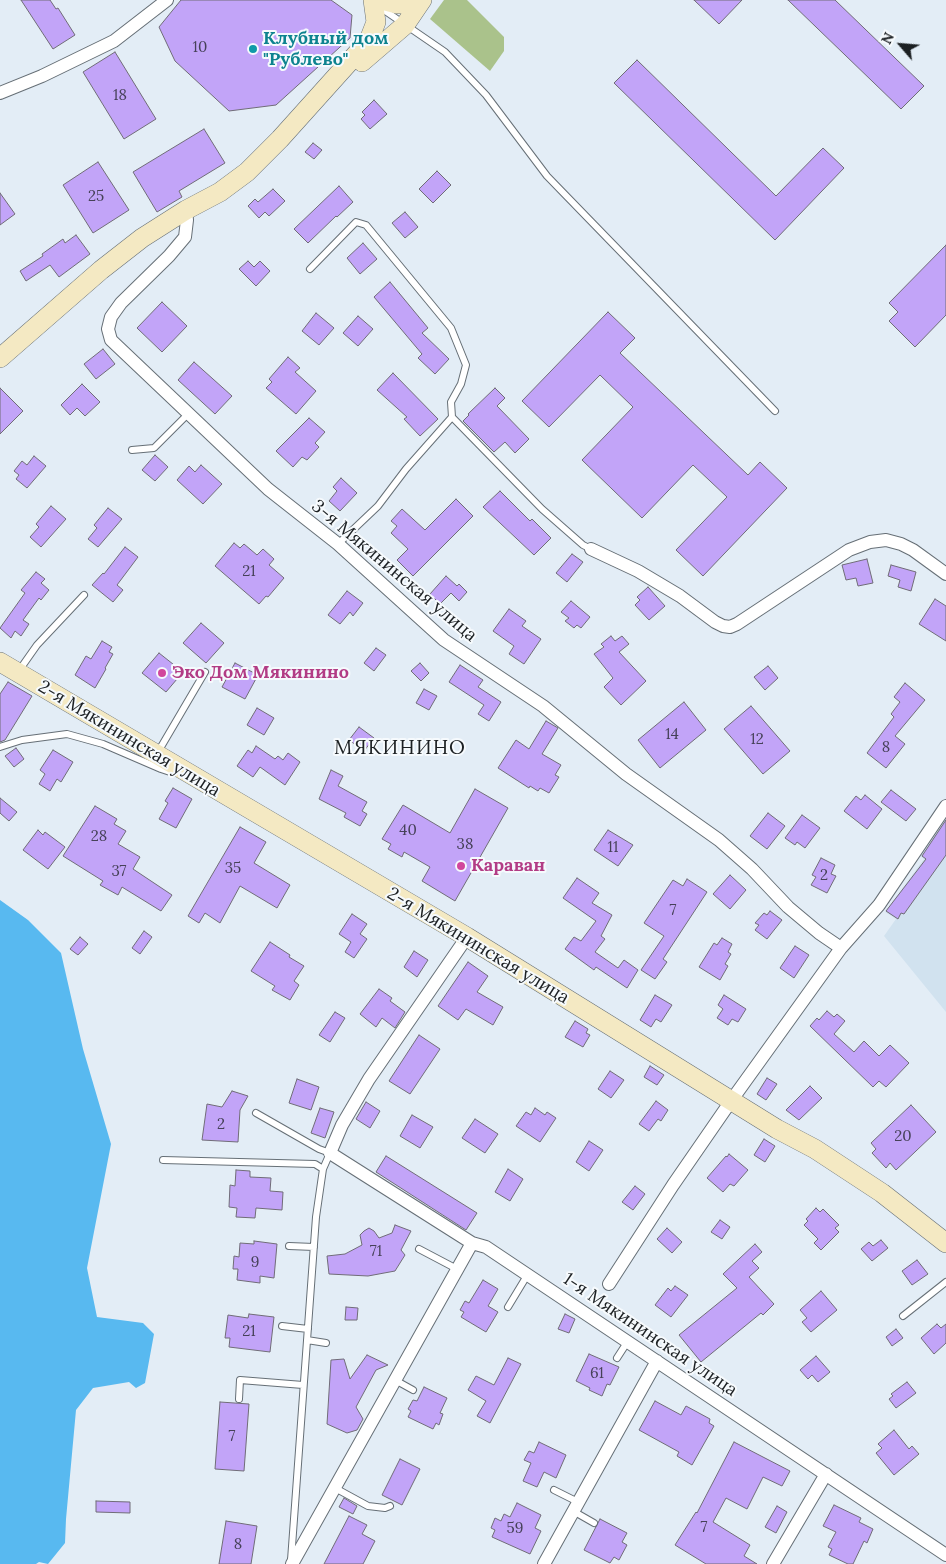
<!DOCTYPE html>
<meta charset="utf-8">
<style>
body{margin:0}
#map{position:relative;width:946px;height:1564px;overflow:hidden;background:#e3edf6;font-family:Lora,serif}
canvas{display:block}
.north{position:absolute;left:876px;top:20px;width:50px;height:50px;-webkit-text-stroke:4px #f6fafd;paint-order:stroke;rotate:297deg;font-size:14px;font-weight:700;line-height:20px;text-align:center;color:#1c2023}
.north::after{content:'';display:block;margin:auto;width:18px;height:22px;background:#1c2023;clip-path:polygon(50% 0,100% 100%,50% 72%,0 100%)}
</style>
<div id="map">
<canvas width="946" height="1564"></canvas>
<div class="north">N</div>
</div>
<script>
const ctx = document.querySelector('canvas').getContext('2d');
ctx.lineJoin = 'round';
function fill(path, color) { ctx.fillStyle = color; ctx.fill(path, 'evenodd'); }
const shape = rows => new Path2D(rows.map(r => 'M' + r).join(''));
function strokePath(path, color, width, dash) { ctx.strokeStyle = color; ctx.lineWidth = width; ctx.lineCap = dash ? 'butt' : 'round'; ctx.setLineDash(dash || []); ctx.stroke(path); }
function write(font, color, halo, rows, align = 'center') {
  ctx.font = font + ' Lora,serif'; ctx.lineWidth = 4; ctx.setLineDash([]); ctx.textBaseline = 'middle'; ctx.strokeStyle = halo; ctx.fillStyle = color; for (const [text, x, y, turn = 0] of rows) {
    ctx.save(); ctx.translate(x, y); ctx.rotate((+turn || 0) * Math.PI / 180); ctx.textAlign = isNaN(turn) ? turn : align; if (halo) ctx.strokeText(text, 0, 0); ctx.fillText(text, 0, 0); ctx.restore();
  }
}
fill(shape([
 [946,815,946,1012,884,936,896,919,885,912,924,859,918,855]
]), '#d1e2ef');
fill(shape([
 [444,0,467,0,504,37,504,51,490,71,430,19]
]), '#aac28b');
fill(shape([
 [0,900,28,920,61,953,83,1049,111,1144,87,1268,97,1317,143,1323,154,1334,145,1383,136,1388,129,1382,93,1388,76,1410,66,1519,65,1543,48,1564,39,1562,36,1564,0,1564]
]), '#58b9f0');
const building = shape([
 [21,0,50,0,56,9,58,8,75,35,53,49,21,0],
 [181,0,331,0,352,15,350,38,276,105,229,111,175,61,159,27,181,0],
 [694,0,742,0,719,24,694,0],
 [788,0,835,0,924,86,901,109,788,0],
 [115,52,156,119,124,139,83,72,115,52],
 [637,60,776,196,823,148,844,168,775,240,614,83,637,60],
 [374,100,387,114,370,129,361,119,365,115,362,112,374,100],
 [204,129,225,163,179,191,182,197,157,212,133,172,204,129],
 [313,143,322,150,314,159,305,152,313,143],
 [98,162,129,210,93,233,63,185,98,162],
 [437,171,451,185,433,203,419,189,437,171],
 [339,186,353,202,337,217,336,216,308,243,294,229,339,186],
 [273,189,285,201,269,216,265,212,259,218,248,206,255,199,258,202,273,189],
 [0,193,15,214,0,225,0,193],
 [405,212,418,227,405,238,392,223,405,212],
 [76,235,90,254,59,277,50,265,26,281,20,271,43,256,42,254,63,239,65,243,76,235],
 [363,243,377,259,360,274,347,258,363,243],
 [946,245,946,315,915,347,889,321,898,312,889,303,946,245],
 [248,261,254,267,260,261,270,271,256,286,239,269,248,261],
 [390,282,428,328,422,333,449,359,435,374,418,358,422,354,374,297,390,282],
 [162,302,187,326,162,352,137,328,162,302],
 [608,312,635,338,620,353,748,475,760,462,787,488,703,576,676,550,727,497,693,465,642,518,582,460,633,407,600,375,549,427,522,401,608,312],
 [316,313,334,328,319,345,302,331,316,313],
 [358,316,373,329,358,346,343,333,358,316],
 [103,349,115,364,96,379,84,364,103,349],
 [288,357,300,368,295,372,316,391,296,414,266,388,272,382,269,379,288,357],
 [194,362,232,396,215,414,178,380,194,362],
 [393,373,438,419,420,436,404,419,407,417,377,390,393,373],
 [82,384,100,402,85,416,77,408,70,415,61,405,82,384],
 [0,388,23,411,0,434,0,388],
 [495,388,505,398,497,406,529,439,515,453,505,442,494,452,463,421,469,415,468,414,495,388],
 [309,418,325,432,315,443,319,447,307,460,302,457,293,467,276,451,309,418],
 [155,455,168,467,155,481,142,470,155,455],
 [34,456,46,466,27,488,16,479,19,475,14,471,22,461,27,465,34,456],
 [201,465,222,484,203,504,177,480,189,466,195,472,201,465],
 [341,478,357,493,340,511,329,501,337,491,333,487,341,478],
 [500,491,530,521,532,519,551,538,534,555,483,507,500,491],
 [456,499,473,516,413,576,397,560,408,549,391,533,397,526,391,521,402,509,425,530,456,499],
 [51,506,66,519,41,547,30,537,39,527,36,524,51,506],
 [108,508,122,519,98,547,88,539,97,528,94,525,108,508],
 [234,543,240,548,244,544,257,555,263,549,274,559,269,565,284,578,268,597,266,596,259,604,215,566,234,543],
 [125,547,138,557,117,585,123,590,113,602,92,585,103,573,104,574,125,547],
 [572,554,583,562,567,582,556,573,572,554],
 [867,559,873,583,858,586,856,578,846,580,842,565,867,559],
 [891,565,916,572,911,591,898,587,900,580,888,576,891,565],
 [36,572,45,579,41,583,49,590,41,600,39,598,23,620,29,624,21,636,15,631,11,638,0,628,25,593,21,590,36,572],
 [446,576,457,586,459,584,467,592,459,601,451,593,440,604,430,594,446,576],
 [648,587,665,606,649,620,635,605,640,600,637,597,648,587],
 [347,591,363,603,353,616,350,612,340,624,328,615,347,591],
 [935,599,946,606,946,641,919,624,935,599],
 [571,601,590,617,581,628,577,625,574,628,565,621,569,618,561,612,571,601],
 [509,609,526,621,522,626,541,639,524,664,509,654,514,646,493,631,509,609],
 [201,623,224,643,206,663,183,643,201,623],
 [611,636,615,641,622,636,629,644,619,652,646,681,621,705,604,687,613,678,594,654,604,647,601,644,611,636],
 [102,641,112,647,109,652,113,654,105,668,106,669,95,688,75,675,86,656,91,659,102,641],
 [376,648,386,655,374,671,364,663,376,648],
 [159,653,183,672,166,692,142,673,159,653],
 [235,663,258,675,245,699,222,687,235,663],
 [420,663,429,673,421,681,411,671,420,663],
 [460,665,483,680,478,687,501,702,489,721,478,714,484,705,449,682,460,665],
 [768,666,778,678,765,690,754,677,768,666],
 [8,682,32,696,5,740,0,742,0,694,8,682],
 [905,683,925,700,895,736,905,744,886,768,867,753,894,717,891,714,900,702,894,697,905,683],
 [424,689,437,696,429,710,416,703,424,689],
 [684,702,706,730,660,768,638,740,684,702],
 [751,706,790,751,763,774,724,729,751,706],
 [257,708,274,718,264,735,247,725,257,708],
 [546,721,558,728,542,754,561,765,555,775,559,777,549,793,540,788,538,791,530,786,529,788,498,768,516,740,529,749,546,721],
 [359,727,374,738,364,751,349,740,359,727],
 [256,746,275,759,278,756,283,760,288,753,300,762,285,785,260,767,253,777,237,766,248,750,252,753,256,746],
 [16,748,24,759,14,767,5,756,16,748],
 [53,750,73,762,61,782,57,779,50,791,39,784,45,774,40,770,53,750],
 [331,770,343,776,338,786,367,802,362,811,367,814,360,826,344,817,346,813,319,799,331,770],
 [173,788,192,799,176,828,159,819,168,803,165,801,173,788],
 [475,789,508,808,455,901,422,881,430,867,404,852,402,857,388,849,391,844,382,839,403,805,450,833,475,789],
 [891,790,916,809,906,821,881,802,891,790],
 [865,795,882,809,867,829,844,811,856,796,861,800,865,795],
 [0,798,17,812,9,821,0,813,0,798],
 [95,806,117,819,114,824,126,831,118,844,140,857,133,869,172,895,161,911,122,887,118,895,100,885,103,881,63,856,95,806],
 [768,813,785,826,767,849,750,836,768,813],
 [802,815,820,828,805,848,797,842,795,845,785,838,802,815],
 [946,820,946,855,904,914,901,913,898,919,886,911,926,859,922,856,946,820],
 [240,827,266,842,254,863,290,885,277,908,240,886,220,923,205,913,199,923,188,916,240,827],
 [38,830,43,835,45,832,65,847,48,869,23,850,38,830],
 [608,830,633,845,618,866,594,850,608,830],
 [821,858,835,865,831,874,836,876,827,893,811,885,816,877,812,875,821,858],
 [730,875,746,890,730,909,713,894,730,875],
 [577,878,599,893,592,903,612,915,601,936,605,939,595,952,618,968,624,960,638,970,627,988,596,967,594,970,565,949,574,937,581,941,596,921,563,898,577,878],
 [687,879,707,892,663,959,667,962,655,979,641,970,664,936,644,923,673,880,683,886,687,879],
 [770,911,782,920,767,939,755,930,759,925,755,923,764,913,767,915,770,911],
 [352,914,367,924,360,934,367,939,354,958,345,952,351,942,339,934,352,914],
 [144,931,152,937,140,954,132,948,144,931],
 [80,937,88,944,78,955,70,949,80,937],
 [722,938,732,944,728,952,731,954,725,964,728,966,720,980,699,967,714,943,717,945,722,938],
 [270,942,290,955,289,957,304,966,294,981,299,985,290,1000,272,990,275,986,251,971,270,942],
 [795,946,809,955,794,978,780,968,795,946],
 [414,951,428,960,417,977,404,967,414,951],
 [468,962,488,976,477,992,503,1007,493,1025,466,1009,458,1020,438,1006,468,962],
 [379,989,392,998,390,1001,405,1012,395,1028,382,1018,376,1027,360,1014,379,989],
 [655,995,672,1005,661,1022,656,1019,651,1027,640,1020,655,995],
 [724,995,746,1009,738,1022,732,1019,728,1025,717,1018,723,1009,718,1005,724,995],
 [827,1011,834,1017,837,1014,845,1021,834,1034,854,1052,864,1041,879,1056,890,1045,909,1063,886,1087,879,1081,873,1087,810,1026,817,1018,819,1020,827,1011],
 [335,1012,345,1018,330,1042,319,1035,335,1012],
 [575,1021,588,1029,586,1033,590,1035,583,1047,565,1037,575,1021],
 [419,1035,440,1049,410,1094,389,1081,419,1035],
 [650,1066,664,1075,657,1085,644,1077,650,1066],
 [610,1071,624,1080,611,1098,598,1089,610,1071],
 [767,1078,777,1084,766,1100,757,1094,767,1078],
 [297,1079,319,1087,311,1110,289,1103,297,1079],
 [810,1086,822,1098,799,1120,786,1110,810,1086],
 [232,1091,248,1096,240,1110,238,1142,202,1140,207,1104,222,1107,232,1091],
 [656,1101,668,1110,661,1121,658,1119,649,1131,639,1124,656,1101],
 [366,1102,380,1111,370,1128,356,1119,366,1102],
 [911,1105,936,1132,896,1170,890,1163,886,1168,872,1153,876,1149,871,1143,911,1105],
 [320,1108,334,1112,325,1138,311,1133,320,1108],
 [535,1108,545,1115,547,1112,556,1118,540,1142,516,1126,526,1112,531,1115,535,1108],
 [412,1115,433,1127,420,1148,400,1136,412,1115],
 [475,1119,498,1134,485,1153,462,1138,475,1119],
 [764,1139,775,1146,765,1162,754,1155,764,1139],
 [589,1141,603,1150,589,1171,576,1162,589,1141],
 [729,1154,748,1170,734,1186,730,1184,723,1192,707,1178,726,1156,727,1157,729,1154],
 [386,1156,477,1213,466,1230,376,1172,386,1156],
 [508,1169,523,1179,510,1201,495,1192,508,1169],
 [236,1170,250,1171,250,1177,271,1178,270,1191,283,1192,282,1210,256,1208,255,1218,236,1217,237,1208,229,1207,230,1185,235,1186,236,1170],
 [635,1186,645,1194,633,1210,622,1202,635,1186],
 [816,1208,820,1212,823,1209,839,1225,835,1228,839,1232,821,1250,814,1243,818,1239,804,1225,808,1221,806,1219,816,1208],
 [720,1220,730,1227,722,1239,711,1232,720,1220],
 [395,1225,411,1231,401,1250,405,1255,395,1271,368,1276,329,1274,327,1256,345,1254,362,1245,360,1235,364,1231,369,1228,374,1231,379,1238,392,1233,395,1225],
 [667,1228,682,1242,672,1253,657,1239,667,1228],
 [881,1240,888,1248,872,1261,861,1249,869,1242,873,1246,881,1240],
 [254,1241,277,1244,274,1278,260,1276,260,1283,237,1280,238,1269,233,1269,234,1256,239,1257,240,1243,254,1244,254,1241],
 [755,1244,762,1252,752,1261,759,1268,749,1277,774,1304,763,1315,761,1313,701,1362,679,1335,737,1288,723,1274,755,1244],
 [917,1260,928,1274,912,1285,902,1271,917,1260],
 [483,1280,498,1289,488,1306,498,1312,486,1332,461,1317,464,1312,460,1310,465,1301,469,1303,483,1280],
 [675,1286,688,1295,671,1317,655,1305,668,1288,671,1291,675,1286],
 [821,1291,837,1310,811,1332,802,1322,807,1318,800,1310,821,1291],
 [346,1307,358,1308,357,1320,345,1320,346,1307],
 [249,1314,274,1317,270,1352,229,1347,230,1338,225,1338,228,1315,248,1318,249,1314],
 [565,1314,575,1319,569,1333,558,1329,565,1314],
 [937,1324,941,1328,946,1324,946,1343,934,1354,921,1338,937,1324],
 [896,1329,903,1338,892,1346,886,1337,896,1329],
 [589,1354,619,1367,610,1385,607,1384,602,1396,589,1390,590,1388,576,1381,589,1354],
 [367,1355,388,1365,376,1370,356,1407,363,1419,357,1430,347,1433,327,1424,331,1360,344,1359,350,1379,367,1355],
 [816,1356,830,1372,818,1382,812,1375,808,1379,800,1370,816,1356],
 [508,1358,521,1364,490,1423,477,1416,486,1401,468,1390,476,1376,494,1385,508,1358],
 [907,1382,916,1393,896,1408,889,1399,893,1396,891,1394,907,1382],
 [424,1387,447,1398,440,1413,443,1414,439,1425,436,1423,433,1429,408,1417,411,1411,408,1409,413,1400,417,1401,424,1387],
 [655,1401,681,1415,686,1406,710,1419,709,1423,714,1426,692,1465,677,1456,679,1452,639,1430,655,1401],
 [220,1402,249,1404,244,1471,215,1469,220,1402],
 [894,1430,909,1449,912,1446,919,1454,894,1475,876,1453,882,1448,878,1444,894,1430],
 [539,1442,566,1455,556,1478,544,1472,537,1487,523,1481,531,1463,524,1460,529,1451,534,1453,539,1442],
 [734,1442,790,1471,782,1486,763,1477,747,1509,726,1498,713,1522,750,1545,744,1556,757,1564,706,1564,675,1545,696,1512,697,1513,734,1442],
 [400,1459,420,1469,402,1505,382,1495,400,1459],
 [344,1498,357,1506,353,1514,339,1507,344,1498],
 [96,1501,130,1502,130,1513,96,1512,96,1501],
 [517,1503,541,1515,535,1528,541,1531,530,1554,492,1537,495,1530,491,1528,495,1518,501,1521,504,1514,510,1517,517,1503],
 [834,1505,861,1518,859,1522,873,1529,867,1543,864,1541,853,1564,848,1564,829,1555,832,1549,828,1547,836,1532,823,1526,834,1505],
 [777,1506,787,1512,776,1533,765,1527,777,1506],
 [349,1516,367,1525,362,1534,375,1541,363,1564,324,1564,349,1516],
 [600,1519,627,1533,622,1542,627,1545,619,1560,614,1557,610,1563,584,1550,600,1519],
 [226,1521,257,1526,251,1564,219,1564,226,1521]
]);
fill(building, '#c2a4f8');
strokePath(building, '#706c77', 1);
const lane = shape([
 [378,6,445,52,486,95,547,176,775,411],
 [310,269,356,222,366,225,451,328,466,365,461,384,451,402,452,417,542,509,583,545,591,549],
 [132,450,154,448,188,414],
 [338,544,378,506,406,469,452,417],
 [18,672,37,645,84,595],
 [0,747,22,740,67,734,103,744,161,769,173,773],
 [158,752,205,672],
 [256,1113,319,1149,330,1153,323,1169,316,1217,291,1560],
 [163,1160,315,1164,323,1169],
 [289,1246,314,1247],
 [419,1249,457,1269],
 [508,1307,528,1274],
 [903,1316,946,1282],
 [282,1326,308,1329],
 [307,1340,326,1343],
 [617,1358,628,1341],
 [395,1380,413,1390],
 [239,1399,240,1380,303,1385],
 [335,1488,368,1506,385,1508,390,1506],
 [554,1490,578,1502],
 [573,1511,594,1523]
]);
const street = shape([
 [0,93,42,76,114,41,167,0],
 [186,210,187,220,185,237,169,256,121,303,111,317,108,329,111,340,268,489,338,544,444,640,543,706,626,774,719,840,752,869,788,907,819,933,841,948],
 [591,549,638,571,680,596,715,622,723,626,730,627,737,624,849,550,870,542,886,540,901,544,913,550,946,574],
 [467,937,369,1079,342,1125,330,1153,472,1243,486,1247,946,1555],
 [609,1284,673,1185,731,1101,841,948,879,905,946,806],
 [292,1564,472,1243],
 [544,1564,657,1361],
 [773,1564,826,1474]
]);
const secondary = shape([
 [382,0,397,4,407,4,417,0],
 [362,62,405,25,422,0],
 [0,358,101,270,142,238,186,210,220,192,247,172,280,139,369,40,376,22,373,0],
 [0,662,467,937,777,1129,815,1149,882,1193,946,1243]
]);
strokePath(lane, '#666f76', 8);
strokePath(street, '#666f76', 14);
strokePath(secondary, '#666f76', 20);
strokePath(lane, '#fff', 6);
strokePath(street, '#fff', 12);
strokePath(secondary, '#f4e9c3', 19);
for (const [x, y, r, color] of [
 [253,49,5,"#0f9aa8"],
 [162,673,5,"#d1479c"],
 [461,866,5,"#d1479c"]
]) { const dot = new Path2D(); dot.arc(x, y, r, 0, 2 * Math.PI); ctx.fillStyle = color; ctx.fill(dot); strokePath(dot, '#f6fafd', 2); }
write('15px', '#464158', null, [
 ["10",200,48],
 ["18",120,96],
 ["25",96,197],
 ["21",249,572],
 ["14",672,735],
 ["12",757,740],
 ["8",886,748],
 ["40",408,831],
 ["28",99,837],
 ["38",465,845],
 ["11",613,848],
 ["35",233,869],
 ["37",119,872],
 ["2",824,876],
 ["7",673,911],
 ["2",221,1125],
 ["20",903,1137],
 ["71",376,1252],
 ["9",255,1263],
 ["21",249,1332],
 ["61",597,1374],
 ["7",232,1437],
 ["7",704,1528],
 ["59",515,1529],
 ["8",238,1545]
]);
write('bold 18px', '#0d838f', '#f6fafd', [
 ["Клубный дом",263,39],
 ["\"Рублево\"",263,60]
], 'left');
write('18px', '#1c2023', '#f6fafd', [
 ["3-я Мякининская улица",394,571,40],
 ["2-я Мякининская улица",129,739,31],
 ["2-я Мякининская улица",478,946,31],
 ["1-я Мякининская улица",650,1335,34]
]);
write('bold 18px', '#b23c85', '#f6fafd', [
 ["Эко Дом Мякинино",172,673],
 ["Караван",471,866]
], 'left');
ctx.letterSpacing = '1px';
write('20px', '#1c2023', '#f6fafd', [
 ["МЯКИНИНО",400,748]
]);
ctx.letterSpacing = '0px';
</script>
